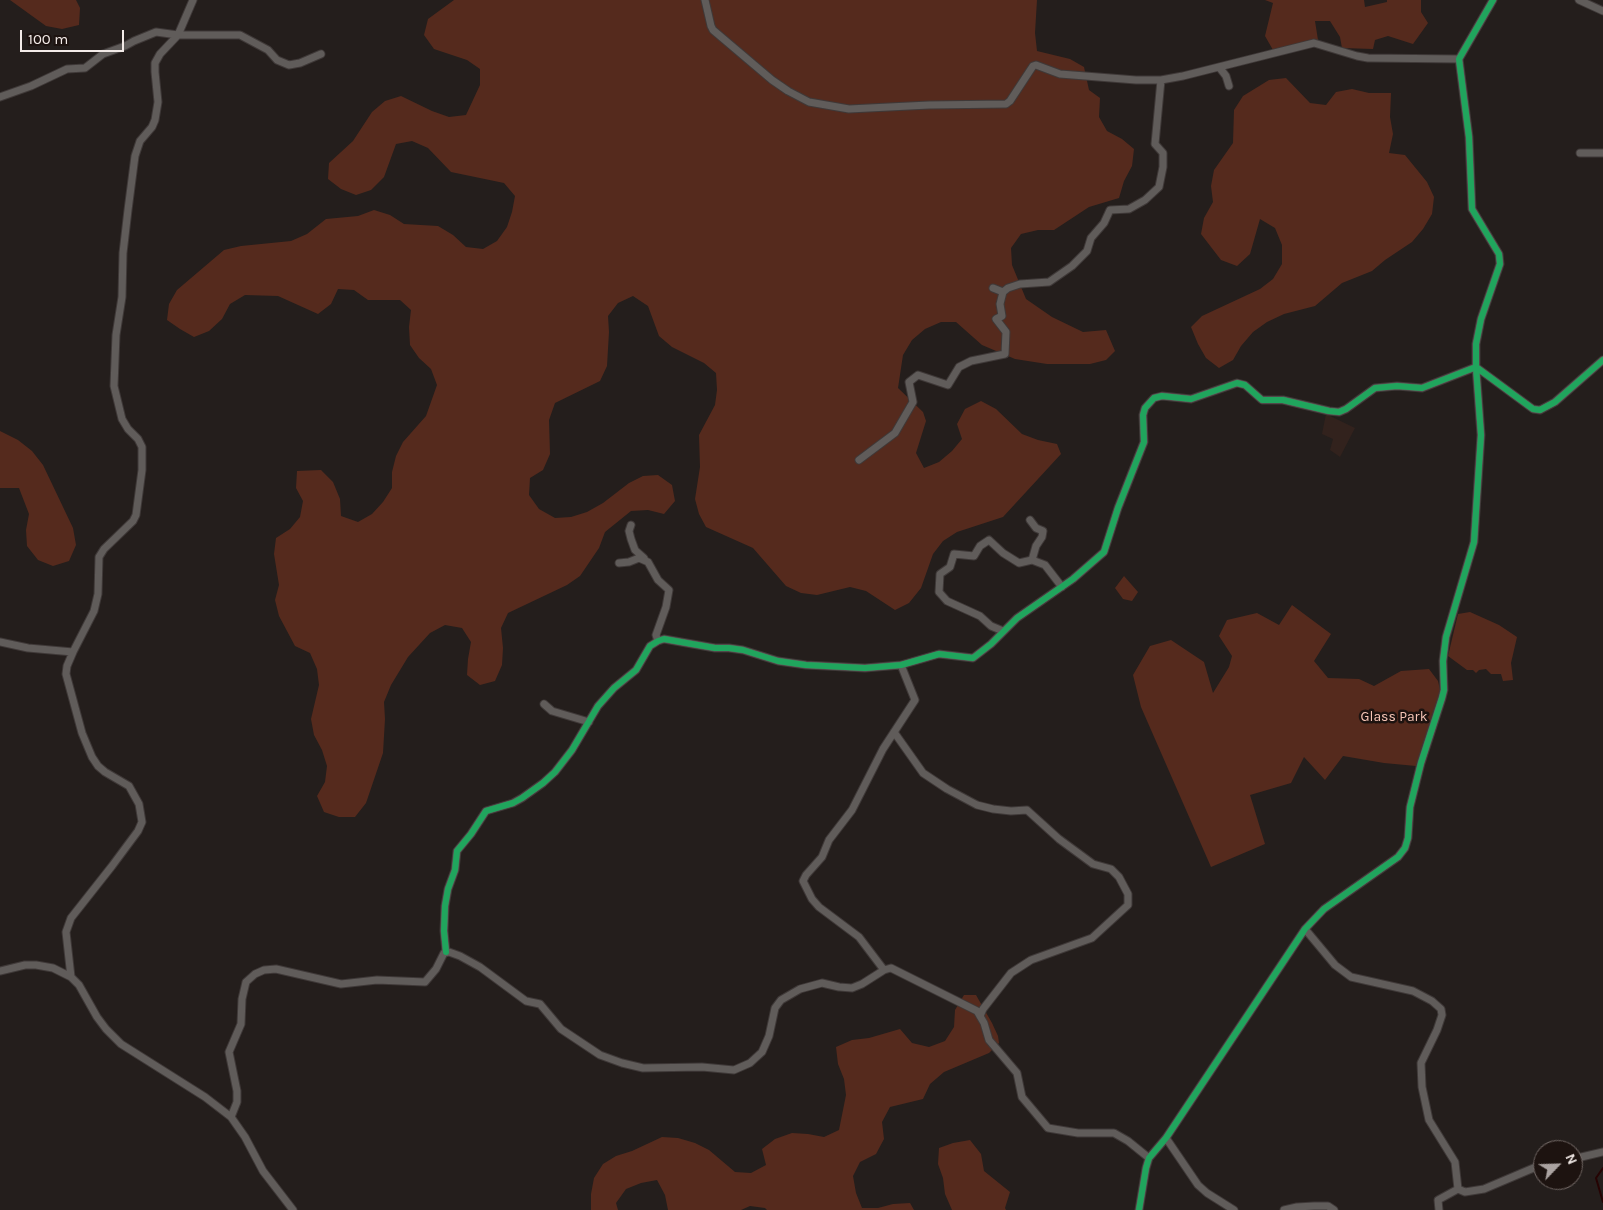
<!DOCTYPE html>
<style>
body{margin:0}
#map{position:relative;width:1603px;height:1210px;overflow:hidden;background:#241e1c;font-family:Karla,sans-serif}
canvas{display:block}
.north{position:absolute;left:1533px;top:1140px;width:50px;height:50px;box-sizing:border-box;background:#1d1310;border:1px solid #736966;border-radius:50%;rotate:66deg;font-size:14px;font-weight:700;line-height:20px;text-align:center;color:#f3ebe8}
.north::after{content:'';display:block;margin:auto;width:18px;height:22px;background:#aba3a1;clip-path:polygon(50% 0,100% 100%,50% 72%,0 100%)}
.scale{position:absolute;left:20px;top:30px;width:104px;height:22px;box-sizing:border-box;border:2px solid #f3ebe8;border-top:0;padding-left:6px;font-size:15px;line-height:18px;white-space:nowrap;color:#f3ebe8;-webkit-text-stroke:4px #1d1310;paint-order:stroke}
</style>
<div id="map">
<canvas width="1603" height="1210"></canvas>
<div class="north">N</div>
<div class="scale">100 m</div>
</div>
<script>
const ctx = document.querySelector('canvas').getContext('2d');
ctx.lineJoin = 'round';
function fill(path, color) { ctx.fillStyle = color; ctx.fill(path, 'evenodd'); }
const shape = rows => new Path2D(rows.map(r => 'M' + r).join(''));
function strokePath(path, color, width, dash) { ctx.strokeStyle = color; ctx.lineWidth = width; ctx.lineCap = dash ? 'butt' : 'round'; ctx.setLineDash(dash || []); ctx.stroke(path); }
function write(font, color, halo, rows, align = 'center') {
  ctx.font = font + ' Karla,sans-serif'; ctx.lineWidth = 5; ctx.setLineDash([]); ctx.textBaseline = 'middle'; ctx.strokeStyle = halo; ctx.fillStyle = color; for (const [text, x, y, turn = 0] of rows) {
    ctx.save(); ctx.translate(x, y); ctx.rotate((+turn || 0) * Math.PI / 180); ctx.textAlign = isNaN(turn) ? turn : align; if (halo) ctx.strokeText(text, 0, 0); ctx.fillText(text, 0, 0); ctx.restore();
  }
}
fill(shape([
 [1326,414,1355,428,1340,457,1330,450,1333,439,1322,434]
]), '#32221d');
fill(shape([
 [10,0,76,0,80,8,79,25,62,29,46,26],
 [454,0,1037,0,1035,33,1037,51,1070,59,1084,67,1089,90,1100,98,1099,117,1107,131,1122,139,1134,149,1132,166,1124,181,1119,198,1089,207,1054,230,1038,230,1021,234,1011,248,1012,265,1026,299,1052,317,1083,332,1106,330,1115,351,1106,360,1090,364,1047,364,1015,359,982,345,956,322,941,322,925,329,912,340,903,355,898,388,923,412,926,421,916,453,924,468,939,462,952,451,962,439,957,424,965,409,981,401,996,409,1022,434,1038,440,1057,444,1061,454,1003,517,957,532,943,541,933,554,921,588,909,603,895,610,866,591,850,587,817,595,801,593,786,586,753,548,706,527,699,514,695,499,700,467,699,435,715,405,717,390,716,373,704,363,672,347,659,336,648,306,633,296,618,303,608,316,609,332,607,366,600,381,555,403,549,420,550,454,543,470,530,478,529,495,539,509,555,518,571,517,587,512,603,503,629,483,643,476,658,475,672,485,675,501,664,514,648,510,631,511,605,532,599,548,580,576,567,585,508,613,501,628,503,648,502,665,495,681,480,685,467,675,468,659,471,642,462,628,445,625,430,633,408,657,391,685,384,702,385,719,383,753,366,803,355,817,339,817,324,812,317,796,325,782,327,766,322,750,314,735,311,719,319,685,317,669,310,653,295,646,279,616,275,600,279,585,274,554,276,538,290,529,300,517,303,501,296,488,297,471,321,470,333,482,340,499,341,516,358,522,372,514,383,502,392,488,392,472,396,456,403,442,426,416,437,385,431,369,419,358,410,345,409,327,411,310,400,300,368,300,354,290,338,289,331,304,318,314,278,296,245,295,230,304,222,319,209,331,194,337,180,329,167,320,169,304,177,290,224,250,241,246,291,241,307,234,326,219,358,216,374,210,390,215,404,224,438,226,453,235,466,247,483,249,497,241,507,227,512,212,515,196,504,183,451,172,428,148,412,141,396,144,384,177,371,190,356,195,341,189,328,179,329,163,353,141,372,112,385,101,401,96,432,111,449,117,466,115,480,85,480,69,467,60,434,49,424,35,428,19],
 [1265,0,1364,0,1365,7,1387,2,1387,0,1421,0,1421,12,1428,23,1413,44,1388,36,1375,40,1373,49,1342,48,1340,37,1330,21,1315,21,1318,40,1273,50,1265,36,1273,3],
 [1286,78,1310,103,1326,105,1336,92,1352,89,1369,93,1391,93,1390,117,1393,134,1389,153,1405,155,1427,182,1434,197,1432,214,1423,229,1412,242,1385,260,1372,271,1342,283,1315,306,1284,314,1267,322,1253,332,1241,346,1233,360,1219,368,1206,358,1198,344,1191,327,1202,316,1260,289,1273,279,1282,264,1282,245,1275,228,1260,219,1250,254,1237,266,1221,260,1201,234,1204,218,1213,202,1211,186,1214,170,1233,143,1234,110,1243,96,1269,80],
 [0,431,18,440,32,451,43,465,73,528,76,545,69,561,53,566,38,560,27,546,26,530,29,514,19,488,0,488],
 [1124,576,1138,592,1132,601,1123,599,1115,588],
 [1292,605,1331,634,1314,661,1328,678,1359,679,1374,686,1401,671,1429,669,1438,681,1441,694,1416,766,1384,763,1343,756,1325,780,1304,757,1291,783,1250,795,1265,844,1211,867,1141,707,1133,675,1150,646,1171,640,1204,662,1213,693,1229,667,1232,656,1219,636,1227,620,1257,613,1279,625],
 [1470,612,1499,625,1517,637,1511,663,1513,680,1503,681,1501,674,1491,674,1486,669,1479,670,1476,673,1473,670,1467,670,1448,656,1458,614],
 [964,995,976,995,992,1023,998,1036,999,1043,989,1053,944,1072,930,1084,923,1099,890,1107,882,1122,884,1139,876,1154,860,1162,853,1176,856,1193,862,1208,878,1208,893,1204,910,1203,914,1210,767,1210,765,1208,750,1206,741,1210,668,1210,665,1195,657,1180,641,1183,626,1189,616,1203,618,1210,591,1210,591,1194,594,1178,603,1164,616,1156,632,1151,662,1137,678,1138,695,1143,709,1150,735,1172,751,1173,766,1165,762,1149,775,1139,792,1133,808,1134,824,1137,839,1130,846,1095,844,1079,838,1064,836,1047,852,1040,869,1038,900,1029,912,1043,929,1047,945,1041,954,1027,955,1010],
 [970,1140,981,1154,984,1171,1010,1192,1005,1208,1006,1210,952,1210,945,1194,943,1178,938,1164,939,1148,953,1143]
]), '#552a1d');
strokePath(shape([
 [1603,1168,1596,1178,1603,1202]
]), '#260303', 2);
const minor = shape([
 [705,0,711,26,713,30,772,80,788,91,809,102,849,109,929,105,1006,104,1010,101,1033,66,1036,65,1060,74,1136,80,1161,80,1183,76,1314,43,1357,56,1368,58,1459,59],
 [1579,0,1603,11],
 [1219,67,1226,76,1229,86],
 [0,97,31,86,67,69,85,68,103,54,125,46,134,41,156,32,178,35,240,35,268,50,277,60,289,65,300,63,321,54],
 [1580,153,1603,153],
 [1003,292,1008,288,1020,284,1049,282,1072,266,1087,251,1091,238,1104,223,1110,210,1129,209,1145,200,1159,187,1163,167,1163,153,1155,144,1161,80],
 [859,460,895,433,913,402,909,382,918,375,948,385,959,367,971,361,1005,354,1006,332,996,319,1002,316,1000,304,1003,292,993,288],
 [1030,520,1036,528,1043,531,1042,537,1036,546,1032,560],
 [631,525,629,531,631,539,635,550,644,558],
 [619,563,629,562,639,558,648,562,658,580,669,590,666,607,656,635,658,641],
 [1003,631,991,626,980,616,947,601,939,592,940,574,950,567,954,554,974,556,980,546,989,540,1003,553,1019,563,1032,560,1045,565,1062,587],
 [0,642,28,648,73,652],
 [544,704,552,711,589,722],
 [894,732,923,773,947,789,977,805,993,809,1011,811,1027,810,1059,839,1093,864,1111,869,1119,877,1128,894,1128,905,1092,938,1031,960,1011,973,983,1009,980,1016],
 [1305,929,1335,965,1351,977,1413,991,1432,1001,1441,1009,1442,1015,1437,1030,1421,1063,1422,1087,1429,1120,1455,1162,1458,1189],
 [446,952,444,931,445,906,448,889,455,870,457,851,471,834,486,811,513,803,522,798,543,783,555,772,572,750,598,706,614,688,636,670,650,646,658,641,664,639,715,648,729,648,743,650,778,661,806,665,865,668,901,665,939,654,973,658,991,644,1017,618,1073,579,1104,552,1118,508,1144,442,1143,415,1145,408,1154,398,1162,396,1191,399,1237,383,1245,385,1262,400,1283,400,1329,411,1339,412,1346,409,1375,388,1397,386,1422,388,1476,367,1533,409,1540,410,1555,402,1603,360],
 [884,970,859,937,819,907,812,899,803,881,806,875,822,857,829,840,852,810,883,749,915,700,901,665],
 [0,971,25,965,36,965,53,968,71,977,79,985,97,1017,106,1029,121,1044,205,1097,231,1117,245,1137,263,1171,293,1210],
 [71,977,66,932,71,918,112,866,138,831,142,822,139,804,129,786,105,772,98,766,92,757,82,733,66,674,67,666,73,652,94,611,98,594,99,557,104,549,133,521,136,515,142,470,142,447,138,439,128,429,122,419,114,386,116,335,122,297,123,253,128,210,135,156,140,141,152,127,155,120,158,102,155,72,155,63,160,54,178,35,193,0],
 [231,1117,237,1102,237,1091,229,1052,241,1024,242,999,246,982,255,974,264,970,276,969,341,984,377,980,425,982,436,969,444,953,449,952,460,956,480,967,526,1001,540,1004,561,1029,600,1055,622,1063,643,1068,702,1067,734,1070,750,1063,762,1052,769,1036,775,1008,781,1000,800,989,822,983,839,987,852,988,862,984,884,970,891,968,977,1011,984,1023,989,1040,1017,1073,1022,1097,1048,1128,1078,1133,1114,1133,1128,1141,1149,1158],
 [1166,1138,1198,1185,1207,1193,1234,1210],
 [1573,1159,1603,1152],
 [1139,1210,1146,1168,1149,1158,1166,1138,1305,929,1324,909,1398,857,1405,848,1408,838,1410,807,1421,763,1442,698,1444,690,1443,661,1446,637,1474,542,1481,435,1476,367,1476,344,1481,319,1500,264,1499,254,1472,209,1469,137,1459,59,1493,0],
 [1284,1210,1297,1207,1314,1206,1328,1206,1334,1210],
 [1439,1210,1438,1200,1458,1189,1465,1192,1484,1189,1543,1164]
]);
strokePath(minor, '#3f3938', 9);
strokePath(minor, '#605c5a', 7);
strokePath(shape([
 [446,952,444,931,445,906,448,889,455,870,457,851,471,834,486,811,513,803,522,798,543,783,555,772,572,750,598,706,614,688,636,670,650,646,658,641,664,639,715,648,729,648,743,650,778,661,806,665,865,668,901,665,939,654,973,658,991,644,1017,618,1073,579,1104,552,1118,508,1144,442,1143,415,1145,408,1154,398,1162,396,1191,399,1237,383,1245,385,1262,400,1283,400,1329,411,1339,412,1346,409,1375,388,1397,386,1422,388,1476,367,1533,409,1540,410,1555,402,1603,360],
 [1139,1210,1146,1168,1149,1158,1166,1138,1305,929,1324,909,1398,857,1405,848,1408,838,1410,807,1421,763,1442,698,1444,690,1443,661,1446,637,1474,542,1481,435,1476,367,1476,344,1481,319,1500,264,1499,254,1472,209,1469,137,1459,59,1493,0]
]), '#20a55d', 6);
write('14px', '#f6c5b6', '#1d1310', [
 ["Glass Park",1394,717]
]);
</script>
